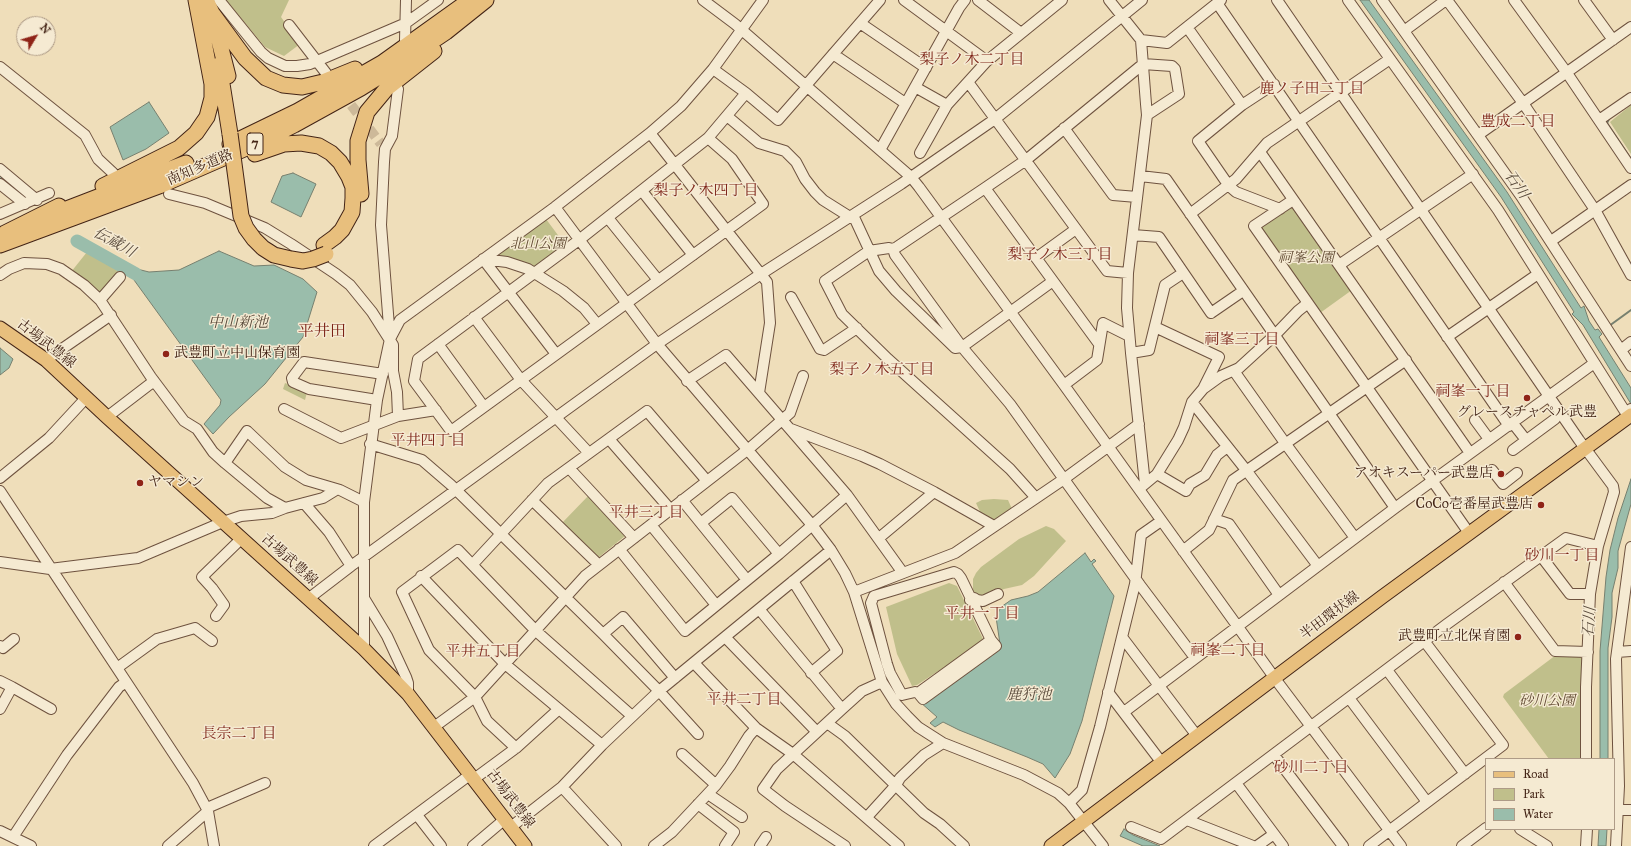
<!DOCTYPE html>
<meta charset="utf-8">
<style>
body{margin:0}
#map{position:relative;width:1631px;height:846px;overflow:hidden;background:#efdeba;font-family:"IM FELL Great Primer",serif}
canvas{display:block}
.legend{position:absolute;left:1485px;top:758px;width:130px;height:72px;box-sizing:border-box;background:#f5ead2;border:1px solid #ae9b87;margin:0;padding:5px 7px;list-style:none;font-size:12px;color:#432416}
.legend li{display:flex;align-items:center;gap:8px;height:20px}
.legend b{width:20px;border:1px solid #ae9b87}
.north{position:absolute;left:16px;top:16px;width:40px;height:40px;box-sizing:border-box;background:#f5ead2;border:1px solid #ae9b87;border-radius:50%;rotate:52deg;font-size:11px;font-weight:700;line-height:16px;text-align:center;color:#432416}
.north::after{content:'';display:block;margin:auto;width:14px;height:18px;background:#8f2418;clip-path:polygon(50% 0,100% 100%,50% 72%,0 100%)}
</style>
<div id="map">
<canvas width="1631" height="846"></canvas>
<ul class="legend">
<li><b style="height:5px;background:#e8bf7d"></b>Road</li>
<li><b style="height:11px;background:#c0bf8b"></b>Park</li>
<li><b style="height:11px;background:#9abdab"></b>Water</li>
</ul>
<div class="north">N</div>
</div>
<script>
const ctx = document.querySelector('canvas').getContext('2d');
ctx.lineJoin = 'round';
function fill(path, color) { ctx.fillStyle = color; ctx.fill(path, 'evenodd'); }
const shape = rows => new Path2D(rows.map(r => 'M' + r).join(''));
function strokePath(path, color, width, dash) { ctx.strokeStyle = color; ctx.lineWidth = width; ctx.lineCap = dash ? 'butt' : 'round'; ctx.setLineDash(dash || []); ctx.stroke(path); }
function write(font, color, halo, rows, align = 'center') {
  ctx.font = font + ' "IM FELL Great Primer","Noto Serif JP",serif'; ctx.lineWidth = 3; ctx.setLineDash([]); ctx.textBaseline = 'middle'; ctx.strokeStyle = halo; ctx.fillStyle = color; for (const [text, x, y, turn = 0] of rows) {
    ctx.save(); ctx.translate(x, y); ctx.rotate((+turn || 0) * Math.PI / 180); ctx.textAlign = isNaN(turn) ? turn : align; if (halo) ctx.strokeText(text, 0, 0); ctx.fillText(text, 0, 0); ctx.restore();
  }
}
fill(shape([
 [226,0,289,0,281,17,300,44,284,56,265,47],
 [1631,105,1631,154,1610,122],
 [1293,206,1352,290,1320,313,1260,229,1261,226,1290,207],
 [546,219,566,246,535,268,500,259,497,255],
 [87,252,118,271,101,293,71,272],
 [285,383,307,392,305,400,283,389],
 [590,494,625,536,599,557,595,557,561,524],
 [994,499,1008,500,1012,509,996,520,987,519,982,516,976,503,982,500],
 [1046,526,1054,529,1066,541,1034,576,1022,585,1004,589,981,599,973,594,973,579,976,573,981,567,1019,539],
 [949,583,957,586,984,641,917,685,912,686,897,654,886,607],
 [1556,655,1579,655,1582,658,1580,698,1581,759,1549,759,1503,697,1504,694]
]), '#c0bf8b');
const water = shape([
 [1360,0,1369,0,1507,192,1581,308,1584,306,1589,321,1595,330,1598,329,1602,334,1599,337,1631,388,1631,404,1583,325,1572,314,1574,312,1501,197,1360,0],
 [149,102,169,133,146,149,123,160,110,127,149,102],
 [293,173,316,184,301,217,271,202,282,176,293,173],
 [219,251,254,266,274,265,303,279,317,292,303,337,265,384,229,417,213,434,204,424,220,405,221,400,134,280,137,269,149,272,179,270,219,251],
 [0,348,13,359,9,368,0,375,0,348],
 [1631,479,1631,504,1618,551,1618,568,1612,593,1612,617,1608,648,1608,759,1600,759,1600,651,1606,577,1610,550,1618,518,1631,479],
 [1085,553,1091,562,1094,559,1096,561,1092,564,1114,596,1082,721,1070,754,1055,778,1043,764,1027,757,959,730,943,722,935,727,930,723,937,717,920,702,1000,644,996,617,1001,607,1011,600,1028,596,1038,592,1085,553],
 [1124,829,1133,835,1160,846,1143,846,1120,836,1124,829],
 [1599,829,1607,829,1606,846,1598,846,1599,829]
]);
fill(water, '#9abdab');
strokePath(water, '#77806f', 1);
strokePath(shape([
 [1609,119,1607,123,1631,159],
 [1609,326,1631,310]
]), '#77806f', 2);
strokePath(shape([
 [0,176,21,192],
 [77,241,136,274]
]), '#9abdab', 13);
strokePath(shape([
 [342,93,381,144]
]), '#cdb999', 10, [10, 5]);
const minor = shape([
 [219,0,261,52,268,58,285,66,297,66,310,64,406,23,438,0],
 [703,0,735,24,911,177,919,187,1064,385,1279,684,1401,846],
 [904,0,987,61],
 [978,0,1021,33],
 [1109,0,1141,40,1146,104,1147,115,1128,273,1127,308,1131,353,1145,484,1139,489],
 [1277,0,1579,440,1613,486,1614,492,1598,546,1590,594,1586,687,1586,759],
 [1348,0,1498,210,1626,413,1631,409],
 [1382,0,1521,196,1631,366],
 [1447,0,1523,103,1595,210,1631,275],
 [1514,0,1567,73,1631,168],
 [1584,0,1613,40],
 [1217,3,1509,426],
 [860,23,926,68],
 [289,25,326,73],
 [1187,27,1242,105],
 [1404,31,1446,0],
 [405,40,406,0],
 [1141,40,1167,43,1221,0],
 [833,54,905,103],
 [0,67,85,135,98,159,113,173],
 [713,69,746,93,778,120,807,87,808,83,880,0],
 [968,82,1107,271,1128,273],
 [1274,84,1242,105,1198,141,1229,186,1236,192,1280,209],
 [915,87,947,105],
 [727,116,759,143,785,151,796,162,805,179,815,192,823,200,850,217],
 [1599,120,1631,98],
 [1064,128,1113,195,1137,197],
 [650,133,767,282,770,323,759,393],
 [1478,135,1631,27],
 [708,138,732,159,763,204,451,431,414,381,418,359,579,240,708,138,746,93],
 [880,150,959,8,965,0],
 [1260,152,1470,453],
 [920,153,947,105,987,61,1062,0],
 [0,169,37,200],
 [1140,176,1166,179,1395,508],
 [0,184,25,204],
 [985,188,1099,344],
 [642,191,693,255],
 [169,194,205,203,265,228,291,244,336,274,350,285,372,312,393,345,393,371,397,392,398,416],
 [1293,200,1254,226,1469,533],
 [555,207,657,344,812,525,831,550,845,573,854,592,882,682,896,704,907,716,918,727,943,743,1024,775,1058,793,1069,803,1103,846],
 [0,214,49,193],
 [1190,214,1236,179,1267,143,1390,59],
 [853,215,879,271,896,291,955,348,962,347,1053,281],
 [608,218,658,280],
 [1133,235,1159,237,1211,313,1243,291],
 [1551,241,1631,185],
 [893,249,895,255,962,347,1010,404,1140,585,1195,658],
 [1036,258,1076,229],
 [483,259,507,262,528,269,563,291,584,308,597,324],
 [483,259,556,354],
 [1339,265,1473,174],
 [0,275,9,269,24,263,47,264,61,269,84,285,100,300,151,377,184,421,197,429,213,452,225,463,267,498,285,508],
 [791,297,820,349,824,350,857,328],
 [100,300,120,277],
 [474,317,521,380,589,453],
 [1155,327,1219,357,1204,387],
 [1447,337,1538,274],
 [390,339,400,320,555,207,650,133,681,106,713,69,763,0],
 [438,344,484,407],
 [1621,350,1631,342],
 [1131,353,1149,350,1165,285,1183,273],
 [46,360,111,315],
 [1234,371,1285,443,1355,538],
 [687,381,726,355,847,495,903,573],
 [1064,385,1097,360,1103,323,1129,336],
 [377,400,309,389,293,382,292,378,304,362,383,374],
 [1192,402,1246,470,1318,566],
 [284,409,341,438,398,416,436,410],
 [107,417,154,381],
 [1475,420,1486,435],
 [1515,426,1526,440],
 [791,429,862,456,880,464,934,492,994,526],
 [609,439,670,509],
 [370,444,422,460,451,485,603,634,659,691,698,734],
 [1513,450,1555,419],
 [225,463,247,431,285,467,306,480,340,490,364,502],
 [569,468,634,538],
 [1492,470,1503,484,1517,473],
 [1157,474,1186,491,1190,484,1205,475,1217,455,1227,447],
 [0,478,49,438,86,398],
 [1145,484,1157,474,1178,440,1184,427,1192,402,1203,389,1221,376,1239,368,1274,336,1298,311,1308,303],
 [0,491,193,783,208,811,214,846],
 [1036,498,1010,469,888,359,842,314,825,281,869,251,889,248,893,249,897,247,985,188,1026,160,1143,64,1172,66,1175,69,1179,94,1147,115],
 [532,500,599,565],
 [682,500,747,580],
 [304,503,329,532,351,566],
 [1214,519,1229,524,1279,595],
 [701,523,732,498,779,554],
 [651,525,716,605],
 [879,538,934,492],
 [619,549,685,631,779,554,847,495],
 [1183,551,1209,530,1233,480,1406,360],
 [1541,556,1570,594,1590,594],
 [0,562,50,569,138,558,223,522,241,516,272,513,285,508,323,498,336,490],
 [473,564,548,483,647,411,707,481],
 [421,576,505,664,602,745],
 [793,581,837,651,811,673],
 [1504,582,1555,651,1588,652],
 [854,592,955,553,1064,479,1139,424],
 [364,598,387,636,406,677,408,683,408,694],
 [308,599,351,566,657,344,761,274,901,184,995,119,1142,0],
 [970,600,974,598,977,600,983,601,998,594],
 [759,609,842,709],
 [216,616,224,605,212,588,202,577,241,539],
 [603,634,623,617,675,678],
 [725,637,817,732],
 [1122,637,1197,736],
 [0,646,3,648,14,639],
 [364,649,364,502,377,400,390,339,381,225,384,162,385,149,392,136,398,89],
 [1617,652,1631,651],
 [694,663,756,728,793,754,899,846],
 [117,668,157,639,195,628,212,641],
 [1387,670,1465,774],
 [0,681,12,687,0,709],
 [12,687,51,709],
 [1108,692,1162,763],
 [918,693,991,640,961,578,958,574,954,572,874,596,871,603,887,664,890,673,902,695,915,692,918,693,923,699,996,646,991,640],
 [1349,698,1427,802],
 [1124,712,1395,508,1593,364],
 [827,723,845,736,924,813,940,824,964,846],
 [434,727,475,697,585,576,751,447,790,413,803,376],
 [516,748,487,721,475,697,429,650,402,592,458,550,536,631,632,716],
 [682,754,716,785],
 [1274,755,1343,846],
 [474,779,516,748,559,709],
 [1236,783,1283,846],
 [562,787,616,846],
 [708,794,742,817],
 [1069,803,1082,790,1100,727,1135,584,1141,535,1161,521],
 [698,804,734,832,725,846],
 [207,808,265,783],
 [1618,810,1631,810],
 [417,815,441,846],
 [867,817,896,785,900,778,924,755,943,743],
 [1187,820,1253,846],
 [511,827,562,787,602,745,659,691,831,550],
 [1131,827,1161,839,1447,624,1566,538,1598,546],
 [1520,829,1547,846],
 [0,831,31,846],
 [13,837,67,755,119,687,126,682],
 [168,846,208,811],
 [374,846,471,774],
 [473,846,505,819],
 [654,846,672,832,716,785,730,766,749,736,756,728],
 [760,846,766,837],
 [845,846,785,806,763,789,777,769,842,709,862,691,882,682],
 [1257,846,1274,834],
 [1369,846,1503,745,1425,642],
 [1462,846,1486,828],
 [1586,846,1587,829],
 [1616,846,1619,786,1616,659,1631,547]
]);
const major = shape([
 [0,328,46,360,107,417,364,649,408,694,525,846],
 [1051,846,1382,597,1631,415]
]);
const highway = shape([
 [206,0,212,13,245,58,266,78,283,85,302,87,323,82,355,69],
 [214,21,228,76],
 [219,65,230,134],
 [230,144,298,111,382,63,470,0],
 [255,154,284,144,301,143,319,146,331,153,340,162,349,177,353,187,353,198,352,212,342,230,335,237,324,245],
 [103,186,179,148,196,133,207,117,212,98,212,84,196,0],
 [361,194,358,160,358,141,367,112,387,88,434,51],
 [51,215,186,163],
 [5,233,59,206],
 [0,245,159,186,260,142,294,125,361,88,385,73,446,32,486,0]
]);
strokePath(minor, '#6e523f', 12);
strokePath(major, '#432416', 15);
strokePath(highway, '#432416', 17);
strokePath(minor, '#f5ead2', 10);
strokePath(major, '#e8bf7d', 13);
strokePath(highway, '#e8bf7d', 15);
const highwayBridge = shape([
 [230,134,241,216,246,228,254,239,263,248,274,255,291,259,303,261,313,259,326,254]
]);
strokePath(highwayBridge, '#432416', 17, []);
strokePath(highwayBridge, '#e8bf7d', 15);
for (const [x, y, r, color] of [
 [166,354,4,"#8f2418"],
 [1527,398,4,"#8f2418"],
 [1501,474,4,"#8f2418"],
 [140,483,4,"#8f2418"],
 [1541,505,4,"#8f2418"],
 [1518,637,4,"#8f2418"]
]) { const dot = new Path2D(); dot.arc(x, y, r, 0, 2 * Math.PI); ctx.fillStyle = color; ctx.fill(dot); strokePath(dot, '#f5ead2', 1.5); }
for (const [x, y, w] of [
 [255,144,16]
]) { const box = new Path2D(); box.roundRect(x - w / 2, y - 11, w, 22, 3); ctx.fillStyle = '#f5ead2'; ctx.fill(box); strokePath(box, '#432416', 1); }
write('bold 13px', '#432416', null, [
 ["7",255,144]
]);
write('14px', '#432416', '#f5ead2', [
 ["南知多道路",200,168,-23],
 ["古場武豊線",46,344,38],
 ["古場武豊線",289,560,42],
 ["半田環状線",1330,616,-37],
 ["古場武豊線",510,799,53]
]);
write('italic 14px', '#624b33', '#f5ead2', [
 ["北山公園",538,245],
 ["祠峯公園",1306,259],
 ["砂川公園",1547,702]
]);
write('14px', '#432416', '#f5ead2', [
 ["武豊町立中山保育園",174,354,"left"],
 ["グレースチャペル武豊",1527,413,"center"],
 ["アオキスーパー武豊店",1493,474],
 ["ヤマシン",148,483,"left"],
 ["CoCo壱番屋武豊店",1533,505],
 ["武豊町立北保育園",1510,637]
], 'right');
write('15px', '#7a1f14', '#f5ead2', [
 ["梨子ノ木二丁目",972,60],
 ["鹿ノ子田二丁目",1312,89],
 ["豊成二丁目",1518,122],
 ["梨子ノ木四丁目",706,191],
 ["梨子ノ木三丁目",1060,255],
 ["祠峯三丁目",1242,340],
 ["梨子ノ木五丁目",882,370],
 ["祠峯一丁目",1473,392],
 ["平井四丁目",428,441],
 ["平井三丁目",646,513],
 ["砂川一丁目",1562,556],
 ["平井一丁目",982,614],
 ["祠峯二丁目",1228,651],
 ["平井五丁目",483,652],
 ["平井二丁目",744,700],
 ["長宗二丁目",239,734],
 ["砂川二丁目",1311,768]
]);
write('italic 15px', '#594a3b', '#f5ead2', [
 ["石川",1516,185,55],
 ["伝蔵川",114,243,29],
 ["中山新池",238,323],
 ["石川",1590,622,-85],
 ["鹿狩池",1029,695]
]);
write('16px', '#7a1f14', '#f5ead2', [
 ["平井田",322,332]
]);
</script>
